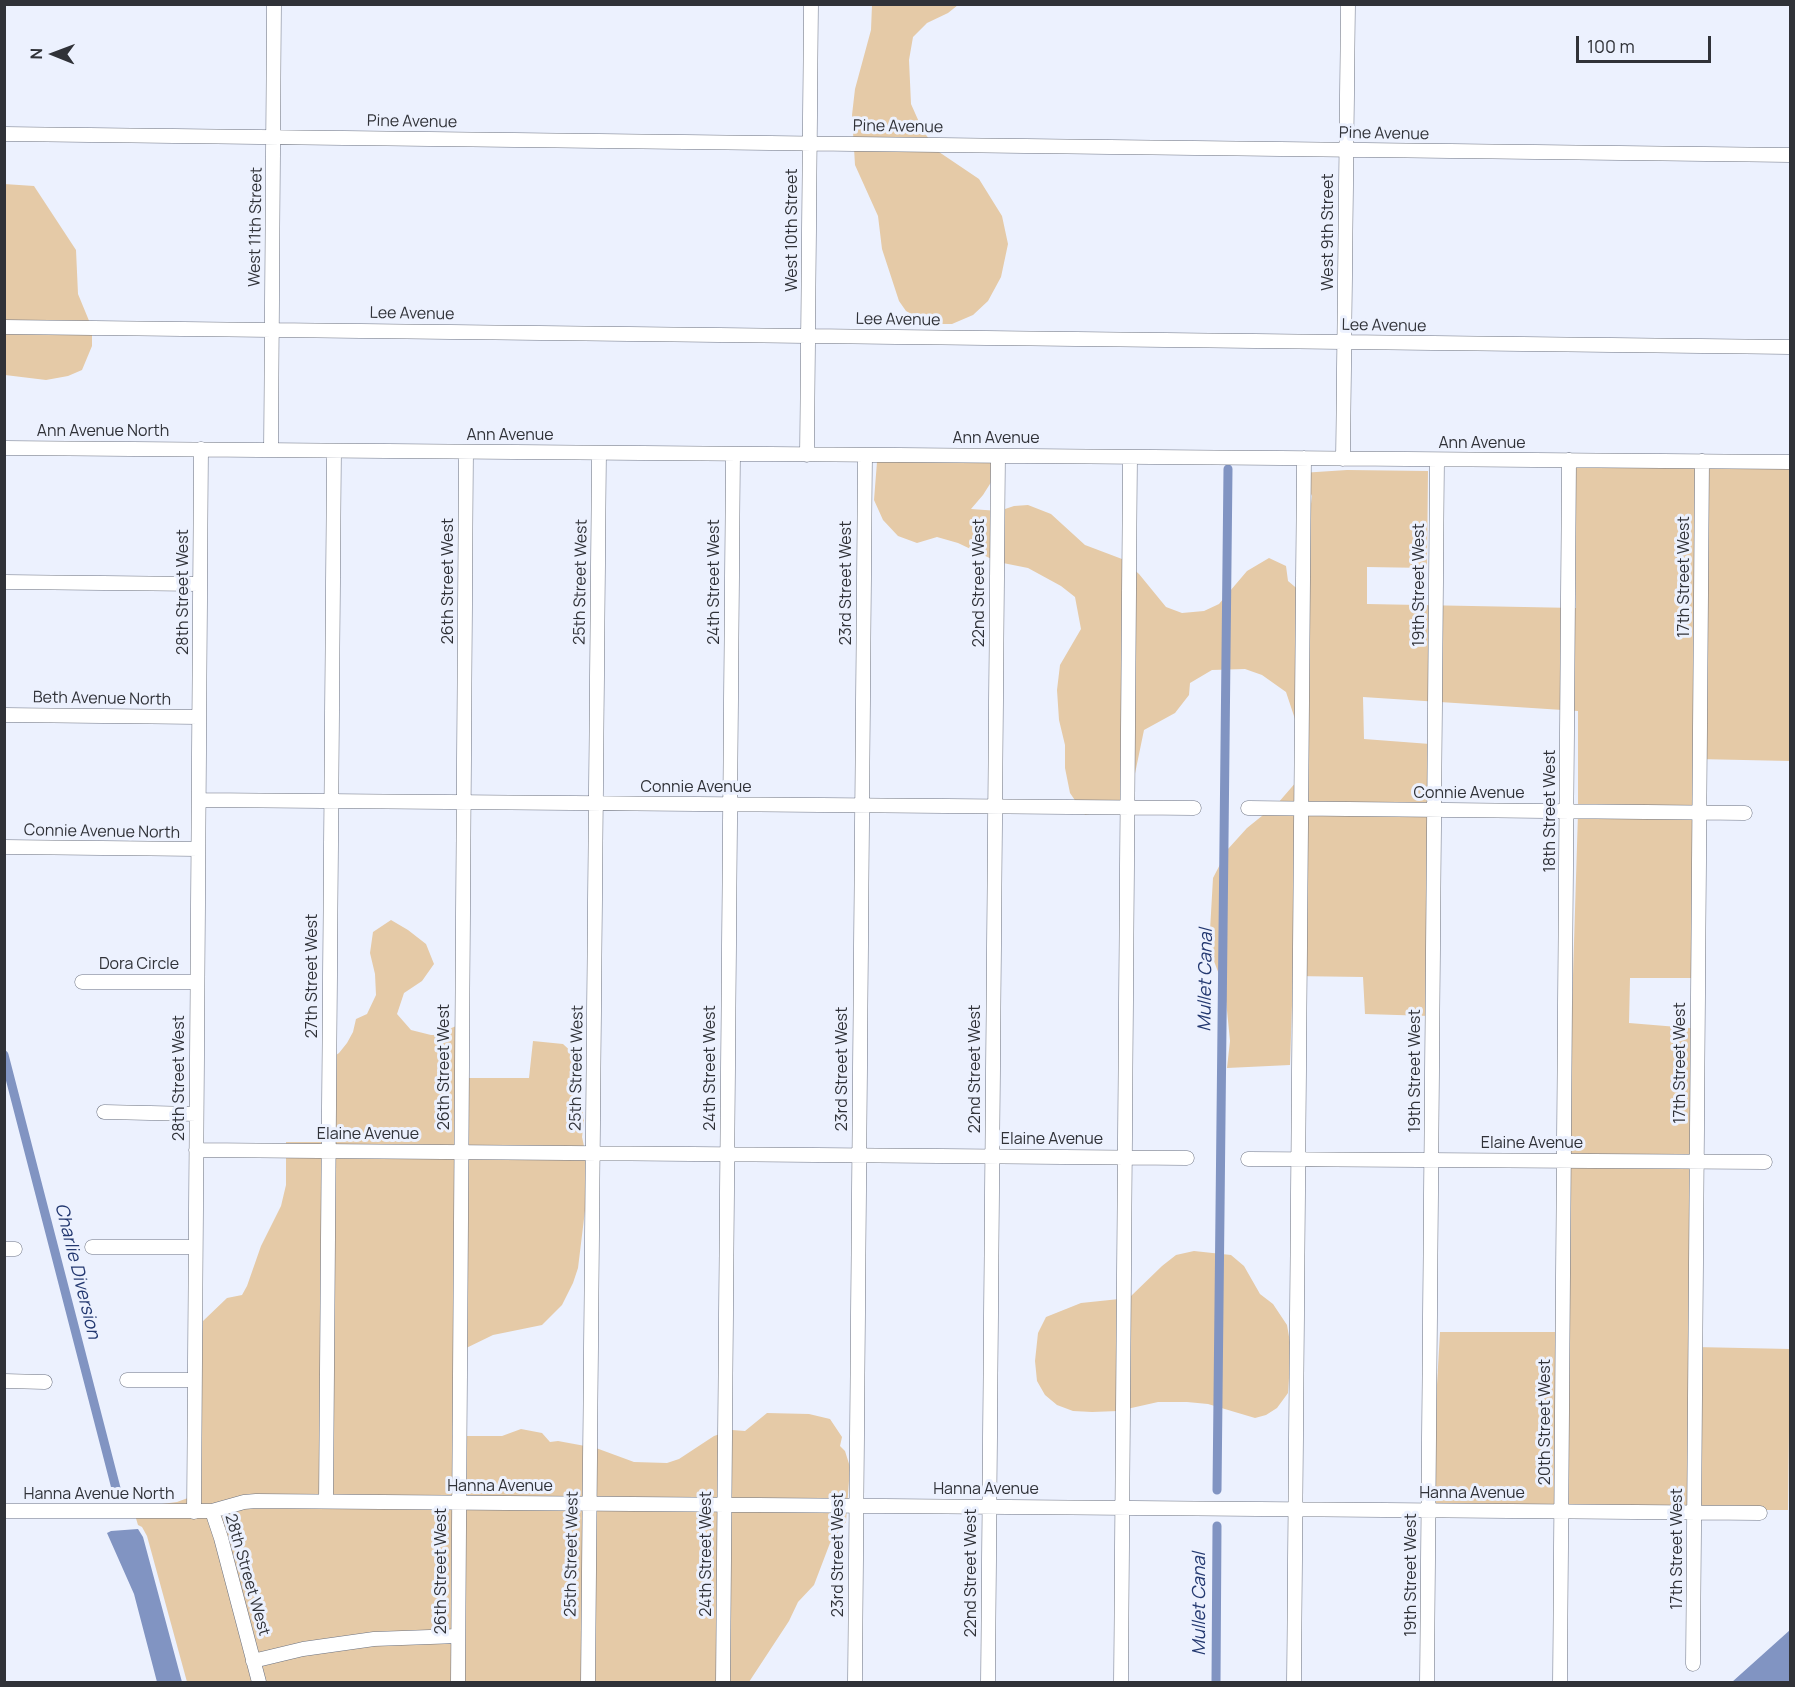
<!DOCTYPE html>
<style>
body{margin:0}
#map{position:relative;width:1795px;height:1687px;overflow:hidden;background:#ecf1fe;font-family:Manrope,sans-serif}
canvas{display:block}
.frame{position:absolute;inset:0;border:6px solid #303238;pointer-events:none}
.north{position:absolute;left:24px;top:24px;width:60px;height:60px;-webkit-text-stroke:4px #ecf1fe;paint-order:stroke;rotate:271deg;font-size:16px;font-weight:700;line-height:24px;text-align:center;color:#303238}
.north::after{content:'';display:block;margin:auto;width:21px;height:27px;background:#303238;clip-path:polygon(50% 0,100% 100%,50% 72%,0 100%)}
.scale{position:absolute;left:1576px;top:36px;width:135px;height:27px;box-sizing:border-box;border:3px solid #303238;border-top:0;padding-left:8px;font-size:18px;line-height:21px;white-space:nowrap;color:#303238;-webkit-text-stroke:4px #ecf1fe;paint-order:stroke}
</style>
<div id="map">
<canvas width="1795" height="1687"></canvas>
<div class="frame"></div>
<div class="north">N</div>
<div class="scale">100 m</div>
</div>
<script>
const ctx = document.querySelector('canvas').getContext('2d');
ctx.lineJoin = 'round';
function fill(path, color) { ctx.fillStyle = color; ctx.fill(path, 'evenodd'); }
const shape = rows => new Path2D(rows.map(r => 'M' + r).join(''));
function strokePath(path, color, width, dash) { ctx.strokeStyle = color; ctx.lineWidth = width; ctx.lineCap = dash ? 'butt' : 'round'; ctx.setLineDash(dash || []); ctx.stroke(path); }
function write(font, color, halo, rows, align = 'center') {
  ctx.font = font + ' Manrope,sans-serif'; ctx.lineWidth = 6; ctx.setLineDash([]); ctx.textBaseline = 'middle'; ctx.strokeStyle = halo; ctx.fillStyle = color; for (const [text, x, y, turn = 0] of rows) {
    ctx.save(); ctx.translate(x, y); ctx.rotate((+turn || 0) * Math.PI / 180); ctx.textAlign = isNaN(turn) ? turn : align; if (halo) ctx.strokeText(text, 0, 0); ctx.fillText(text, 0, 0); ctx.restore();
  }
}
fill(shape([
 [872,5,958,5,948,13,927,23,913,37,909,60,911,104,923,131,939,152,979,179,1002,216,1008,244,1001,277,988,301,973,315,952,324,929,324,906,311,899,301,882,249,878,216,855,165,852,115,855,89,871,30],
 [4,184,34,186,76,250,78,294,92,328,92,346,82,370,68,376,46,380,5,375],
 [1001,456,995,476,983,495,971,509,999,511,1014,506,1028,505,1051,514,1085,545,1122,559,1139,574,1166,607,1182,613,1204,611,1219,604,1247,571,1269,558,1286,566,1288,581,1300,591,1312,496,1301,473,1347,470,1428,471,1427,568,1367,567,1367,604,1576,608,1574,461,1790,463,1790,761,1697,759,1696,978,1630,978,1629,1023,1702,1029,1695,1347,1790,1349,1788,1510,1627,1510,1430,1507,1440,1332,1562,1332,1578,813,1578,711,1363,697,1364,739,1430,744,1429,1016,1365,1014,1363,977,1293,976,1290,1065,1227,1068,1230,1041,1225,990,1209,948,1213,878,1228,849,1247,828,1278,803,1297,781,1297,725,1286,692,1262,675,1245,669,1212,670,1190,683,1189,695,1175,713,1144,730,1132,788,1113,809,1085,815,1070,793,1065,768,1065,745,1059,720,1057,690,1060,665,1081,629,1075,597,1061,586,1028,568,998,562,958,543,937,537,917,543,898,536,883,520,874,500,877,462],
 [391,920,408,930,426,944,434,964,422,981,404,993,397,1014,411,1030,431,1035,442,1035,449,1029,461,1024,462,1078,529,1078,533,1041,563,1044,575,1055,584,1121,582,1137,587,1160,587,1194,578,1268,573,1283,562,1305,542,1325,493,1335,458,1352,452,1435,467,1439,467,1436,502,1436,521,1429,542,1433,550,1442,558,1441,596,1448,634,1462,667,1463,679,1459,714,1436,732,1430,745,1431,767,1413,809,1414,830,1419,842,1437,840,1446,845,1451,850,1467,846,1522,830,1543,814,1585,798,1602,789,1621,749,1682,187,1682,147,1536,142,1527,138,1525,135,1515,162,1504,177,1502,196,1495,201,1489,197,1396,203,1321,227,1298,242,1295,247,1286,261,1246,281,1206,286,1185,286,1142,329,1142,330,1059,339,1053,347,1043,353,1032,356,1019,367,1014,376,995,375,974,370,953,373,932],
 [1194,1251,1231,1255,1244,1266,1260,1294,1273,1304,1287,1325,1291,1348,1288,1393,1277,1408,1266,1415,1255,1418,1208,1404,1187,1402,1158,1402,1118,1411,1092,1412,1073,1411,1057,1405,1045,1395,1037,1381,1035,1361,1038,1333,1046,1317,1081,1303,1129,1298,1162,1266,1176,1255]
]), '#e5caa7');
fill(shape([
 [138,1529,143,1537,182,1682,157,1682,134,1594,107,1533,111,1531],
 [1790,1630,1790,1682,1732,1682]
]), '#8194c2');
strokePath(shape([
 [4,1055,118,1496],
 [1217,1490,1228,469],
 [1216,1682,1217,1526]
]), '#8194c2', 9);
const minor = shape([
 [4,134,1790,155],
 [4,327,1790,347],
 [4,448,1790,462],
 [271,450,274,4],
 [807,455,811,4],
 [1343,459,1348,4],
 [4,582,200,584],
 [4,715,199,717],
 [199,800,1194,808],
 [1248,808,1745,813],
 [4,847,198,849],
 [82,982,197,982],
 [104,1112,196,1114],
 [196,1150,1187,1158],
 [1248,1159,1765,1162],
 [92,1247,195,1247],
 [4,1249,15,1249],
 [127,1380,194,1380],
 [4,1381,45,1382],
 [326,1501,334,451],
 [4,1511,212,1511,244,1502,256,1501,1760,1513],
 [212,1511,221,1538,259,1682],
 [194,1512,201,449],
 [253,1661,303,1649,374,1639,458,1636],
 [1693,1664,1702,461],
 [458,1682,466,452],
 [588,1682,599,453],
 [723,1682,733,454],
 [855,1682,865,455],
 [988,1682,998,456],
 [1121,1682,1130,457],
 [1294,1682,1304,458],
 [1427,1682,1437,460],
 [1560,1682,1569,460]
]);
strokePath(minor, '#6c7280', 15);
strokePath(minor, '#fff', 14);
write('16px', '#303238', '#ecf1fe', [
 ["Pine Avenue",412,122,1],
 ["Pine Avenue",898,127,1],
 ["Pine Avenue",1384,134,1],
 ["West 11th Street",256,227,-89],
 ["West 10th Street",793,230,-90],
 ["West 9th Street",1329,232,-90],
 ["Lee Avenue",412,314,1],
 ["Lee Avenue",898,320,1],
 ["Lee Avenue",1384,326,1],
 ["Ann Avenue North",103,432],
 ["Ann Avenue",510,436],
 ["Ann Avenue",996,439],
 ["Ann Avenue",1482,444],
 ["17th Street West",1685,577,-90],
 ["26th Street West",449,581,-90],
 ["25th Street West",581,582,-89],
 ["24th Street West",715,582,-90],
 ["23rd Street West",847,583,-90],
 ["22nd Street West",980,583,-90],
 ["19th Street West",1420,585,-90],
 ["28th Street West",184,592,-90],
 ["Beth Avenue North",102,699,1],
 ["Connie Avenue",696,788],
 ["Connie Avenue",1469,794],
 ["18th Street West",1551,811,-90],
 ["Connie Avenue North",102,832,1],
 ["Dora Circle",139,965],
 ["27th Street West",313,976,-90],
 ["17th Street West",1681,1063,-90],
 ["26th Street West",445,1067,-90],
 ["25th Street West",577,1068,-89],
 ["24th Street West",711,1068,-90],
 ["23rd Street West",843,1069,-90],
 ["22nd Street West",976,1069,-90],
 ["19th Street West",1416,1071,-90],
 ["28th Street West",180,1078,-90],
 ["Elaine Avenue",368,1135],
 ["Elaine Avenue",1052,1140],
 ["Elaine Avenue",1532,1144],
 ["20th Street West",1546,1422,-90],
 ["Hanna Avenue",500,1487],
 ["Hanna Avenue",986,1490],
 ["Hanna Avenue",1472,1494],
 ["Hanna Avenue North",99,1495],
 ["17th Street West",1678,1549,-90],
 ["25th Street West",572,1554,-89],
 ["24th Street West",707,1554,-90],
 ["23rd Street West",839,1555,-90],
 ["26th Street West",442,1571,-90],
 ["22nd Street West",972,1573,-90],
 ["28th Street West",247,1575,74],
 ["19th Street West",1412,1575,-90]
]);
write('italic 18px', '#233870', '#ecf1fe', [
 ["Mullet Canal",1206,980,-89],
 ["Charlie Diversion",77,1271,76],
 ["Mullet Canal",1200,1604,-90]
]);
</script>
